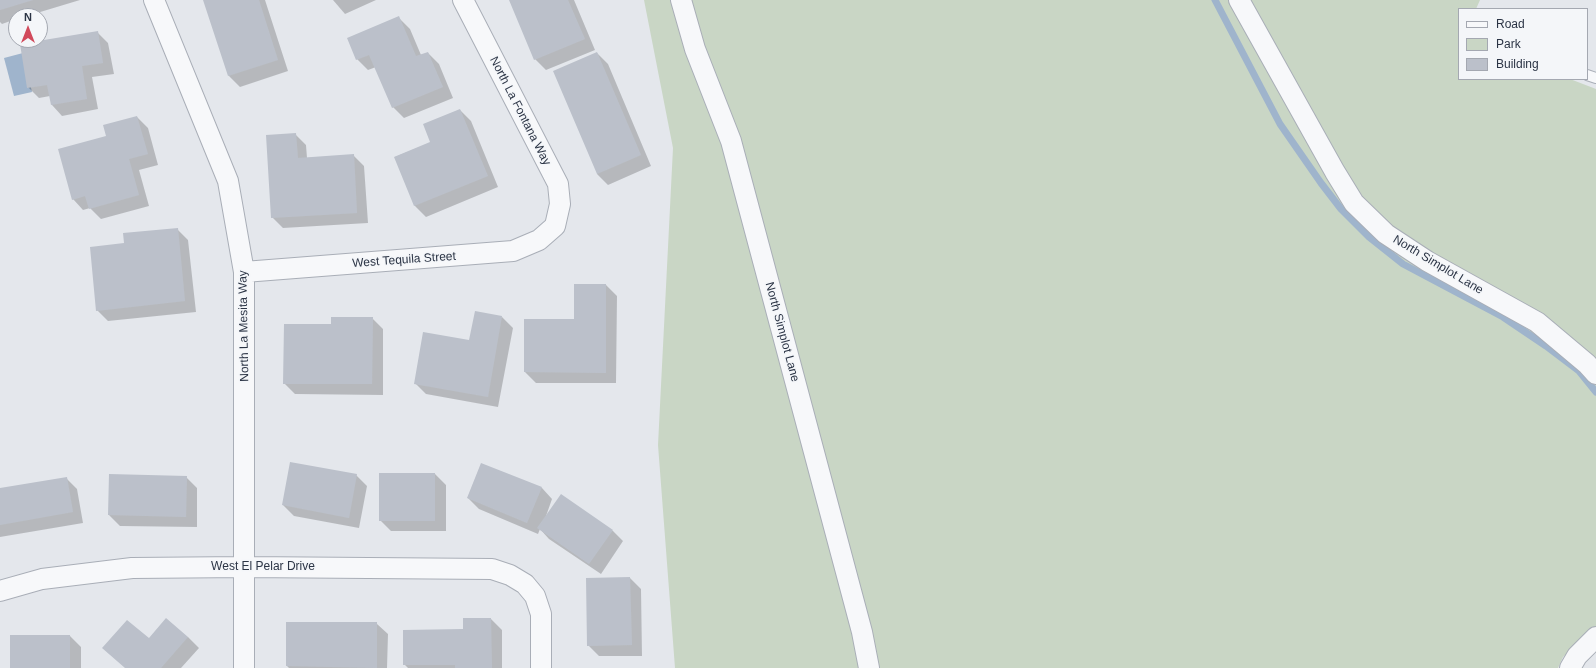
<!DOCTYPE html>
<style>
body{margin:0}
#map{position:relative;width:1596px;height:668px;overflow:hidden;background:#e4e7ec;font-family:Helvetica,sans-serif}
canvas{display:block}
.legend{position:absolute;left:1458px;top:8px;width:130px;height:72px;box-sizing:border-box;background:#f4f6f9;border:1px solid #a4a8b1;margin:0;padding:5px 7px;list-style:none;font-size:12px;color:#2b3445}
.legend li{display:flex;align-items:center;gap:8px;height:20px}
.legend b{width:20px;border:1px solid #a4a8b1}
.north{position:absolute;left:8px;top:8px;width:40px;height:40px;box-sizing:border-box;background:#f4f6f9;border:1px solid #a4a8b1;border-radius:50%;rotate:0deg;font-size:11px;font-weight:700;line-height:16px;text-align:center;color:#2b3445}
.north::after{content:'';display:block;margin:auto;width:14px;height:18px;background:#d1495b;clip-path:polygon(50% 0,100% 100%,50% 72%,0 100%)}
</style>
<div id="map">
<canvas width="1596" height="668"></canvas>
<ul class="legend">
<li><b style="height:5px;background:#f7f8fa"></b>Road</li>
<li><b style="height:11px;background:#c9d6c5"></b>Park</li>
<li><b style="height:11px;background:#bbc0ca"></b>Building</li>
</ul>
<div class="north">N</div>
</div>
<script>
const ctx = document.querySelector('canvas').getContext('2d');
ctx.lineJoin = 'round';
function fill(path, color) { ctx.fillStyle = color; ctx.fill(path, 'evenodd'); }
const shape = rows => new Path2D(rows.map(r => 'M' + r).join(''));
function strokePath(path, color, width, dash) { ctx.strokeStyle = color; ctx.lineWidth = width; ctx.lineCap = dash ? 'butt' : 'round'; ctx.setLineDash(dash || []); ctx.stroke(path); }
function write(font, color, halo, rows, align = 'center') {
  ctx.font = font + ' Helvetica,sans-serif'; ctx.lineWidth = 3; ctx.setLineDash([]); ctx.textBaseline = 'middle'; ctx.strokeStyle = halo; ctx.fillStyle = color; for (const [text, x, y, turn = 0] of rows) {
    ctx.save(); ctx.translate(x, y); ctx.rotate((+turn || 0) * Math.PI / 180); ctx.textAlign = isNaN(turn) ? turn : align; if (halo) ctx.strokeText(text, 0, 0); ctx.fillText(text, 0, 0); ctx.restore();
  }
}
fill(shape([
 [644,0,1480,0,1476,9,1459,9,1459,79,1570,79,1596,89,1596,626,1563,657,1558,668,675,668,658,445,673,148]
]), '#c9d6c5');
fill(shape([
 [23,53,32,92,14,96,4,58]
]), '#9fb4cc');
fill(shape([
 [0,0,80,0,27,16,16,16,16,19,2,24,0,22],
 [204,0,265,0,288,71,240,87,229,76],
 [333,0,376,0,345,14],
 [510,0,574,0,595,50,546,70,535,59],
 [399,18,410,29,421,55,428,53,439,64,453,98,404,118,393,107,376,67,368,70,357,59],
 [97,32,108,43,114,74,92,77,98,109,62,116,52,105,50,96,39,98,28,87],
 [597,53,608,64,651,166,608,185,597,174],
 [460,110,471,121,498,187,426,217,415,206,395,157,432,142],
 [137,117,148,128,158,165,139,170,149,206,101,219,90,208,83,210,73,199,107,137],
 [295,134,306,145,307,158,353,155,364,166,368,223,283,228,272,217],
 [177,229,188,240,196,312,108,321,97,310,125,244],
 [575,285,606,285,617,296,616,383,536,383,525,372,575,320],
 [502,317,513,328,498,407,426,394,415,383],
 [372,318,383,329,383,395,295,394,284,383,332,325],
 [435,474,446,485,446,531,391,531,380,520],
 [356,475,367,486,359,528,294,516,283,505],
 [186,477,197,488,197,527,120,526,109,515],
 [66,478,77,489,83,523,0,537,0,489],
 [542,488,552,499,546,516,613,531,623,541,601,574,549,539,540,529,538,534,479,509,468,498],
 [630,578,641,589,642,656,599,656,588,645,587,579],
 [464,619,491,619,502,630,502,668,408,668,404,664,464,630],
 [377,624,388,634,387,668,289,668,287,666],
 [11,636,70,636,81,647,81,668,11,668],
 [188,637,199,648,181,668,125,668,149,640]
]), '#0003');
strokePath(shape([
 [1215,0,1280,124,1321,183,1341,209,1369,237,1403,264,1503,317,1546,346,1579,371,1596,392]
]), '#9fb4cc', 7);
fill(shape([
 [0,0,33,0,0,10],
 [203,0,259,0,278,60,228,76],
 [509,0,568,0,585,39,534,60],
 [399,16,416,56,428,52,443,87,392,108,369,55,356,60,347,38],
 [98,31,103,63,82,66,87,99,51,105,47,85,27,88,20,44],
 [597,52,641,155,597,174,553,71],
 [460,109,488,176,414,206,394,157,430,142,423,124],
 [137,116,148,154,129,159,139,195,89,209,85,196,72,200,58,149,106,136,103,125],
 [296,133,298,158,354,154,357,213,271,218,266,135],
 [178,228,185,301,96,311,90,247,124,243,123,233],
 [574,284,606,284,606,373,524,372,524,319,574,319],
 [475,311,502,316,488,397,414,384,423,332,469,340],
 [331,317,373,317,372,384,283,384,284,324,331,324],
 [290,462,357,474,349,518,282,505],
 [481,463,542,487,527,523,467,498],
 [379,473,435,473,435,521,379,521],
 [109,474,187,476,186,517,108,515],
 [67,477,73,512,0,525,0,488],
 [561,494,613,530,589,564,537,528],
 [630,577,632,645,587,646,586,578],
 [166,618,188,637,161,668,125,668,102,648,127,620,149,638],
 [463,618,491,618,492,668,455,668,455,665,403,665,403,630,463,629],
 [286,622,377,622,377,668,286,666],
 [10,635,70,635,70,668,10,668]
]), '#bbc0ca');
const lane = shape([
 [1587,75,1596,78]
]);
const street = shape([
 [154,0,228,181,244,272,244,668],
 [681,0,695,49,731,141,862,632,869,668],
 [1239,0,1335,172,1354,203,1386,234,1427,261,1537,322,1587,364,1596,374],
 [244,272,513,251,539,240,555,226,560,204,558,184,463,0],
 [0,591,42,579,132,568,245,567,492,569,510,575,525,584,535,596,541,614,541,668],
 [1570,668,1577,656,1596,637]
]);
strokePath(lane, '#a9aeb7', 12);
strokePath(street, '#a9aeb7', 22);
strokePath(lane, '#f7f8fa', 10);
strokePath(street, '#f7f8fa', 20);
write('12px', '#2b3445', '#f4f6f9', [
 ["North La Fontana Way",520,111,63],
 ["West Tequila Street",404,260,-4],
 ["North Simplot Lane",1438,265,31],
 ["North La Mesita Way",244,326,-91],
 ["North Simplot Lane",782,332,75],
 ["West El Pelar Drive",263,567]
]);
</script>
